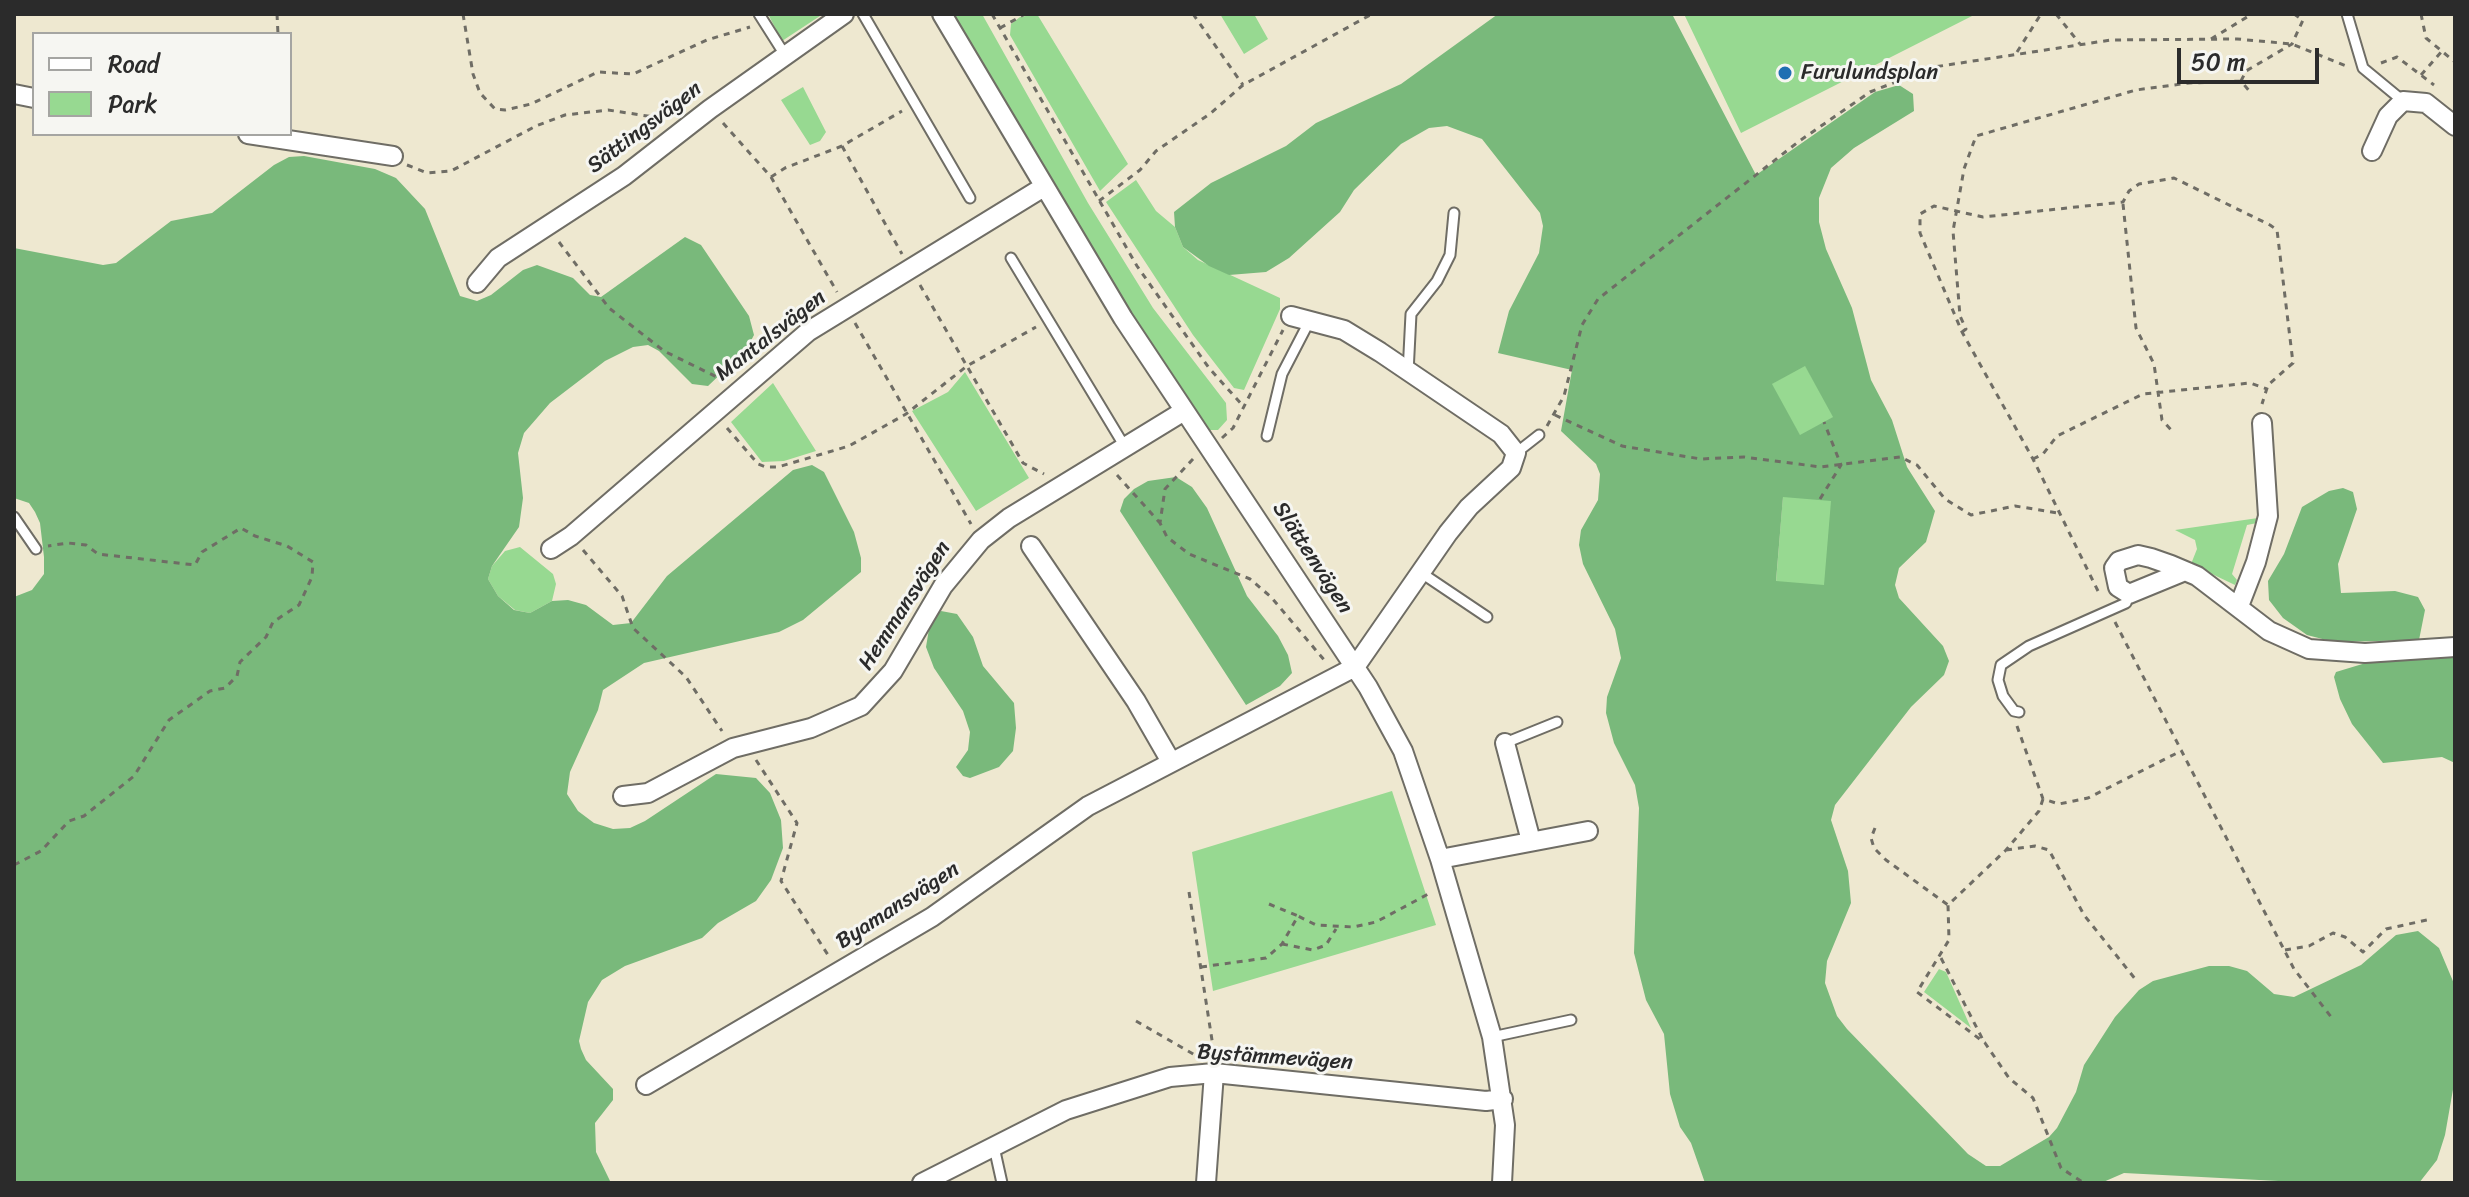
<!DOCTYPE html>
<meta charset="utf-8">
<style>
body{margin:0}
#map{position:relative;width:2469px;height:1197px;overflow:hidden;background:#eee8d0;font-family:Sriracha,sans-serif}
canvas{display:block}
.frame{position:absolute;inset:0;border:16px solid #2b2b2b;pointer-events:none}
.legend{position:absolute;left:32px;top:32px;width:260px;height:104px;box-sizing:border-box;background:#f6f6f2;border:2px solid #a5a5a2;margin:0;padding:10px 14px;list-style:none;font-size:24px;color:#2b2b2b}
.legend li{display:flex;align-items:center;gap:16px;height:40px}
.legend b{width:40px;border:2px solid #a5a5a2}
.scale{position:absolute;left:2177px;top:48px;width:142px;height:36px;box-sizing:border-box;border:4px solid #2b2b2b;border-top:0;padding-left:10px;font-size:24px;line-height:28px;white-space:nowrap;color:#2b2b2b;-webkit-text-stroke:6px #f6f6f2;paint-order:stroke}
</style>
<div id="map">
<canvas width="2469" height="1197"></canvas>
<div class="frame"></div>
<ul class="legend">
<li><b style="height:10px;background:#fff"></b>Road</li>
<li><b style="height:22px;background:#97d991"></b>Park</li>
</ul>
<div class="scale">50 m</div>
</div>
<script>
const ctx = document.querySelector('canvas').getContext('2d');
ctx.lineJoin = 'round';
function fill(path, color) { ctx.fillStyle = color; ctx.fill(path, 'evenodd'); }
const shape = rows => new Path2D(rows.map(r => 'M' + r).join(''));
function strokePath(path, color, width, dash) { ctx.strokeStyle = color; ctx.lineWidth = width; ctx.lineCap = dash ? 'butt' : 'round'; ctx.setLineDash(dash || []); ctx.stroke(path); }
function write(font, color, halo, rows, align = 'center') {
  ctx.font = font + ' Sriracha,sans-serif'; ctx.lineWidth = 6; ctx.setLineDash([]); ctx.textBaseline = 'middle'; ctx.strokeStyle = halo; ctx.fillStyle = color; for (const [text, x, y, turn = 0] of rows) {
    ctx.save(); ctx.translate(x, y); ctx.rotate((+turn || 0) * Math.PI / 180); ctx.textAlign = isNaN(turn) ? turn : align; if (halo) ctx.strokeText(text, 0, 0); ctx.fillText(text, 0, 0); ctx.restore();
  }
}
fill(shape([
 [768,14,823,14,782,41],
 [949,14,982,14,1088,203,1153,308,1226,403,1227,420,1218,430,1210,430,1145,338],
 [1037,14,1128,164,1100,191,1010,35,1011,24,1020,17],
 [1220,14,1254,14,1268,39,1244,54],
 [1684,14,1976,14,1741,133],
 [803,87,826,132,820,141,810,145,781,100],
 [1136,180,1156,211,1175,227,1183,247,1198,260,1280,298,1280,309,1244,390,1234,388,1193,335,1106,202],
 [1805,365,1834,417,1800,436,1771,384],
 [965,372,1029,478,976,511,912,411,948,392],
 [773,383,816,451,784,461,762,462,731,422],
 [1783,496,1832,500,1825,586,1776,582],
 [2258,518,2257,523,2247,525,2232,574,2237,580,2235,585,2191,564,2197,549,2195,540,2175,530],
 [520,547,553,574,556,584,552,601,530,613,515,610,498,596,488,579,492,566,505,551],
 [1392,791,1436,925,1213,991,1192,852],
 [1939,969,1946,972,1971,1028,1924,992]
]), '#97d991');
fill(shape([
 [1498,14,1672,14,1756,175,1875,92,1899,85,1913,94,1914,111,1854,148,1831,168,1819,198,1819,222,1826,249,1852,308,1871,380,1892,420,1907,467,1935,511,1926,542,1899,568,1895,585,1899,598,1943,646,1949,661,1944,675,1911,707,1835,805,1831,820,1848,871,1851,903,1827,961,1825,983,1837,1016,1847,1029,1968,1154,1986,1166,2000,1166,2049,1137,2057,1128,2076,1092,2084,1065,2115,1017,2139,990,2153,981,2209,966,2229,966,2247,971,2274,994,2294,997,2361,965,2396,935,2418,931,2439,948,2455,986,2455,1078,2445,1135,2437,1160,2419,1183,2317,1183,2124,1173,2101,1183,1705,1183,1691,1143,1680,1127,1670,1094,1664,1034,1646,1000,1634,953,1639,808,1635,785,1614,743,1606,713,1607,697,1621,658,1615,629,1583,564,1579,545,1581,530,1598,500,1600,474,1596,464,1561,431,1572,370,1498,353,1509,311,1539,253,1543,226,1540,213,1482,139,1447,126,1429,128,1401,144,1354,190,1340,212,1289,258,1266,272,1229,275,1209,266,1183,247,1175,227,1174,212,1211,183,1286,146,1316,123,1401,84],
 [1805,366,1833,417,1800,435,1772,384],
 [1783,497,1831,501,1824,585,1776,581],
 [304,156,375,169,396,178,425,209,460,296,477,301,491,295,523,270,537,265,573,278,590,295,601,297,685,237,701,245,749,316,754,335,746,350,708,386,692,384,659,351,648,345,633,347,605,361,550,403,524,433,518,453,523,498,519,527,492,566,488,579,498,596,514,610,530,613,552,601,568,600,586,605,613,625,631,623,667,576,793,470,812,465,824,472,854,532,861,558,861,572,803,620,779,632,644,663,603,690,598,710,570,772,567,794,578,811,594,823,613,829,630,828,645,821,716,774,756,778,770,793,781,820,783,848,771,880,756,901,718,923,702,938,625,966,602,980,588,1002,579,1041,581,1049,586,1060,613,1089,613,1100,595,1123,596,1152,611,1183,14,1183,14,597,32,590,44,574,44,557,40,523,35,512,29,503,14,498,14,248,103,265,116,263,171,221,212,213,274,165,289,157],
 [1176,477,1192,487,1207,508,1247,596,1278,636,1288,655,1292,673,1280,686,1246,705,1120,511,1124,499,1134,489,1148,481],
 [2343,488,2353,492,2357,509,2338,564,2341,593,2395,591,2418,597,2425,610,2419,640,2334,642,2307,635,2283,618,2269,600,2268,581,2284,554,2302,507,2329,491],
 [941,611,957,614,973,637,983,666,1014,703,1016,728,1013,751,999,767,970,778,963,776,956,767,968,750,970,732,963,711,934,668,926,647,930,623],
 [2455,657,2455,763,2442,757,2383,763,2352,724,2340,699,2334,677,2336,672,2369,662]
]), '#79b97b');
const lane = shape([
 [759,14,785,55],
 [863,14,970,198],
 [2347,14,2363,68,2403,101],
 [1011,258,1125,447],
 [1408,373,1411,314,1437,281,1450,255,1454,213],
 [1267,436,1282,374,1310,320],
 [1516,453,1539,435],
 [14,517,36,549],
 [1420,572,1487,617],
 [2019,712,2014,711,2003,696,1998,680,2001,665,2029,646,2126,603,2129,594],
 [1505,743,1557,722],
 [1492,1037,1571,1020],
 [994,1147,1002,1183]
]);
const street = shape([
 [942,14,1123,318,1368,687,1403,751,1440,859,1492,1037,1505,1125,1502,1183],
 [14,94,34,98],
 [248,134,393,156],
 [2372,151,2388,116,2403,101,2426,103,2455,126],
 [477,283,498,258,624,176,710,109,844,14],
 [1031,546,1136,701,1170,760],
 [551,549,571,536,809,331,1042,188],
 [2185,571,2129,594,2118,587,2114,568,2119,561,2138,555,2151,558,2171,565,2197,576,2269,631,2309,649,2365,653,2455,647],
 [2239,606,2256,562,2268,516,2262,423],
 [1505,743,1531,841],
 [623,796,648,793,733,748,811,728,861,706,893,671,943,586,981,540,1009,518,1184,411],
 [1440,859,1588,831],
 [646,1085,932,917,1088,806,1355,667,1448,533,1469,507,1511,468,1516,453,1501,434,1380,352,1344,330,1291,316],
 [922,1183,1066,1110,1170,1077,1214,1073,1486,1101,1503,1099],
 [1206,1183,1214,1073]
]);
strokePath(lane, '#6f6d65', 13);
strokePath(street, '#6f6d65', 22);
strokePath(shape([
 [277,14,278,34],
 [463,14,473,74,480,93,495,109,505,110,531,104,598,72,633,74,707,40,750,27],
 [992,14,1137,266,1209,368,1244,407],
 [1193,14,1243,85],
 [2056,14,2080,44],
 [2421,14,2426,38,2455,62],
 [1000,28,1025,14],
 [2211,39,2252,14],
 [2017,52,2041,14],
 [2381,63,2397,57,2434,85],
 [2421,75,2442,51],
 [2241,81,2246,71,2292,44,2303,20,2294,14],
 [723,123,771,177,837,292],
 [842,146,902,254],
 [407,165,427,173,451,171,536,126,565,115,608,110,667,119],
 [771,177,785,168,842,146,902,111],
 [1099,201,1140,170,1156,151,1211,113,1243,85,1372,14],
 [2123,204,2136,328,2154,364,2162,420,2174,433],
 [559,242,609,308,664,351,725,381],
 [920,285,1023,463,1044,474],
 [855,323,971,524],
 [1962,332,1966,329,1960,316,1953,231,1964,169,1976,136,2136,90,2189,83,2241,81,2251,93],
 [1555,415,1622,446,1701,459,1744,457,1821,467,1900,457,1917,465,1945,499,1971,515,2015,506,2058,513],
 [1547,426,1564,396,1582,325,1598,299,1798,142,1870,92,1934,67,2111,40,2237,39,2292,44,2346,66],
 [727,428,758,464,766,467,778,467,849,446,906,414,967,366,1036,327],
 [1222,438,1233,428,1283,330],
 [1193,459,1165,489,1160,523,1167,537,1189,554,1250,579,1271,597,1325,661],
 [2033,459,2043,454,2057,436,2143,394,2250,383,2267,389],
 [1117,475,1160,523],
 [1820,499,1841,465,1824,422],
 [583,550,622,596,633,628,686,677,722,731],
 [2098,591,2033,459,1962,332,1920,233,1920,214,1934,206,1983,217,2123,202,2129,191,2139,184,2174,178,2270,225,2277,230,2293,363,2268,385,2262,404],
 [2115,622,2294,969,2332,1018],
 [2017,726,2043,799,2059,804,2088,798,2181,751],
 [756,760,797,823,781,881,828,955],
 [2043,799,2039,811,2006,850,1948,905,1949,940,1917,992,1985,1043,2009,1078,2033,1098,2061,1168,2084,1183],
 [1875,828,1871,838,1874,848,1886,860,1948,905],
 [2006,850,2035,846,2049,850,2084,915,2136,980],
 [14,865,41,851,69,821,84,816,134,776,169,720,210,691,225,688,237,676,240,662,266,637,273,622,299,605,312,577,313,562,287,546,255,536,241,528,202,552,195,565,98,554,86,545,68,543,48,546],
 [1189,892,1214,1053],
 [1269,904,1298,916],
 [1282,944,1313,950,1326,945,1336,929],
 [2285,950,2309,946,2333,933,2345,937,2363,952,2386,929,2427,920],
 [1941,958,1983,1040],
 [1201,967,1266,958,1282,944,1298,916,1316,925,1353,927,1376,922,1432,892],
 [1136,1021,1195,1055]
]), '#6f6d65', 3, [6, 6]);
strokePath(lane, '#fff', 9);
strokePath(street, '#fff', 18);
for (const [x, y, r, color] of [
 [1785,73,8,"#1f6fb2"]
]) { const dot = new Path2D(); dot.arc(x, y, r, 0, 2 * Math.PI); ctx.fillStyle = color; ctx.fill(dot); strokePath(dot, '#f6f6f2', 3); }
write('22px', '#2b2b2b', '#f6f6f2', [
 ["Furulundsplan",1801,73]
], 'left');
write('22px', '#2b2b2b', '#f6f6f2', [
 ["Sättingsvägen",645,128,-37],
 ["Mantalsvägen",771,336,-38],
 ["Slättenvägen",1312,558,57],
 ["Hemmansvägen",905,606,-57],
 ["Byamansvägen",898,906,-33],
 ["Bystämmevägen",1275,1058,4]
]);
</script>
